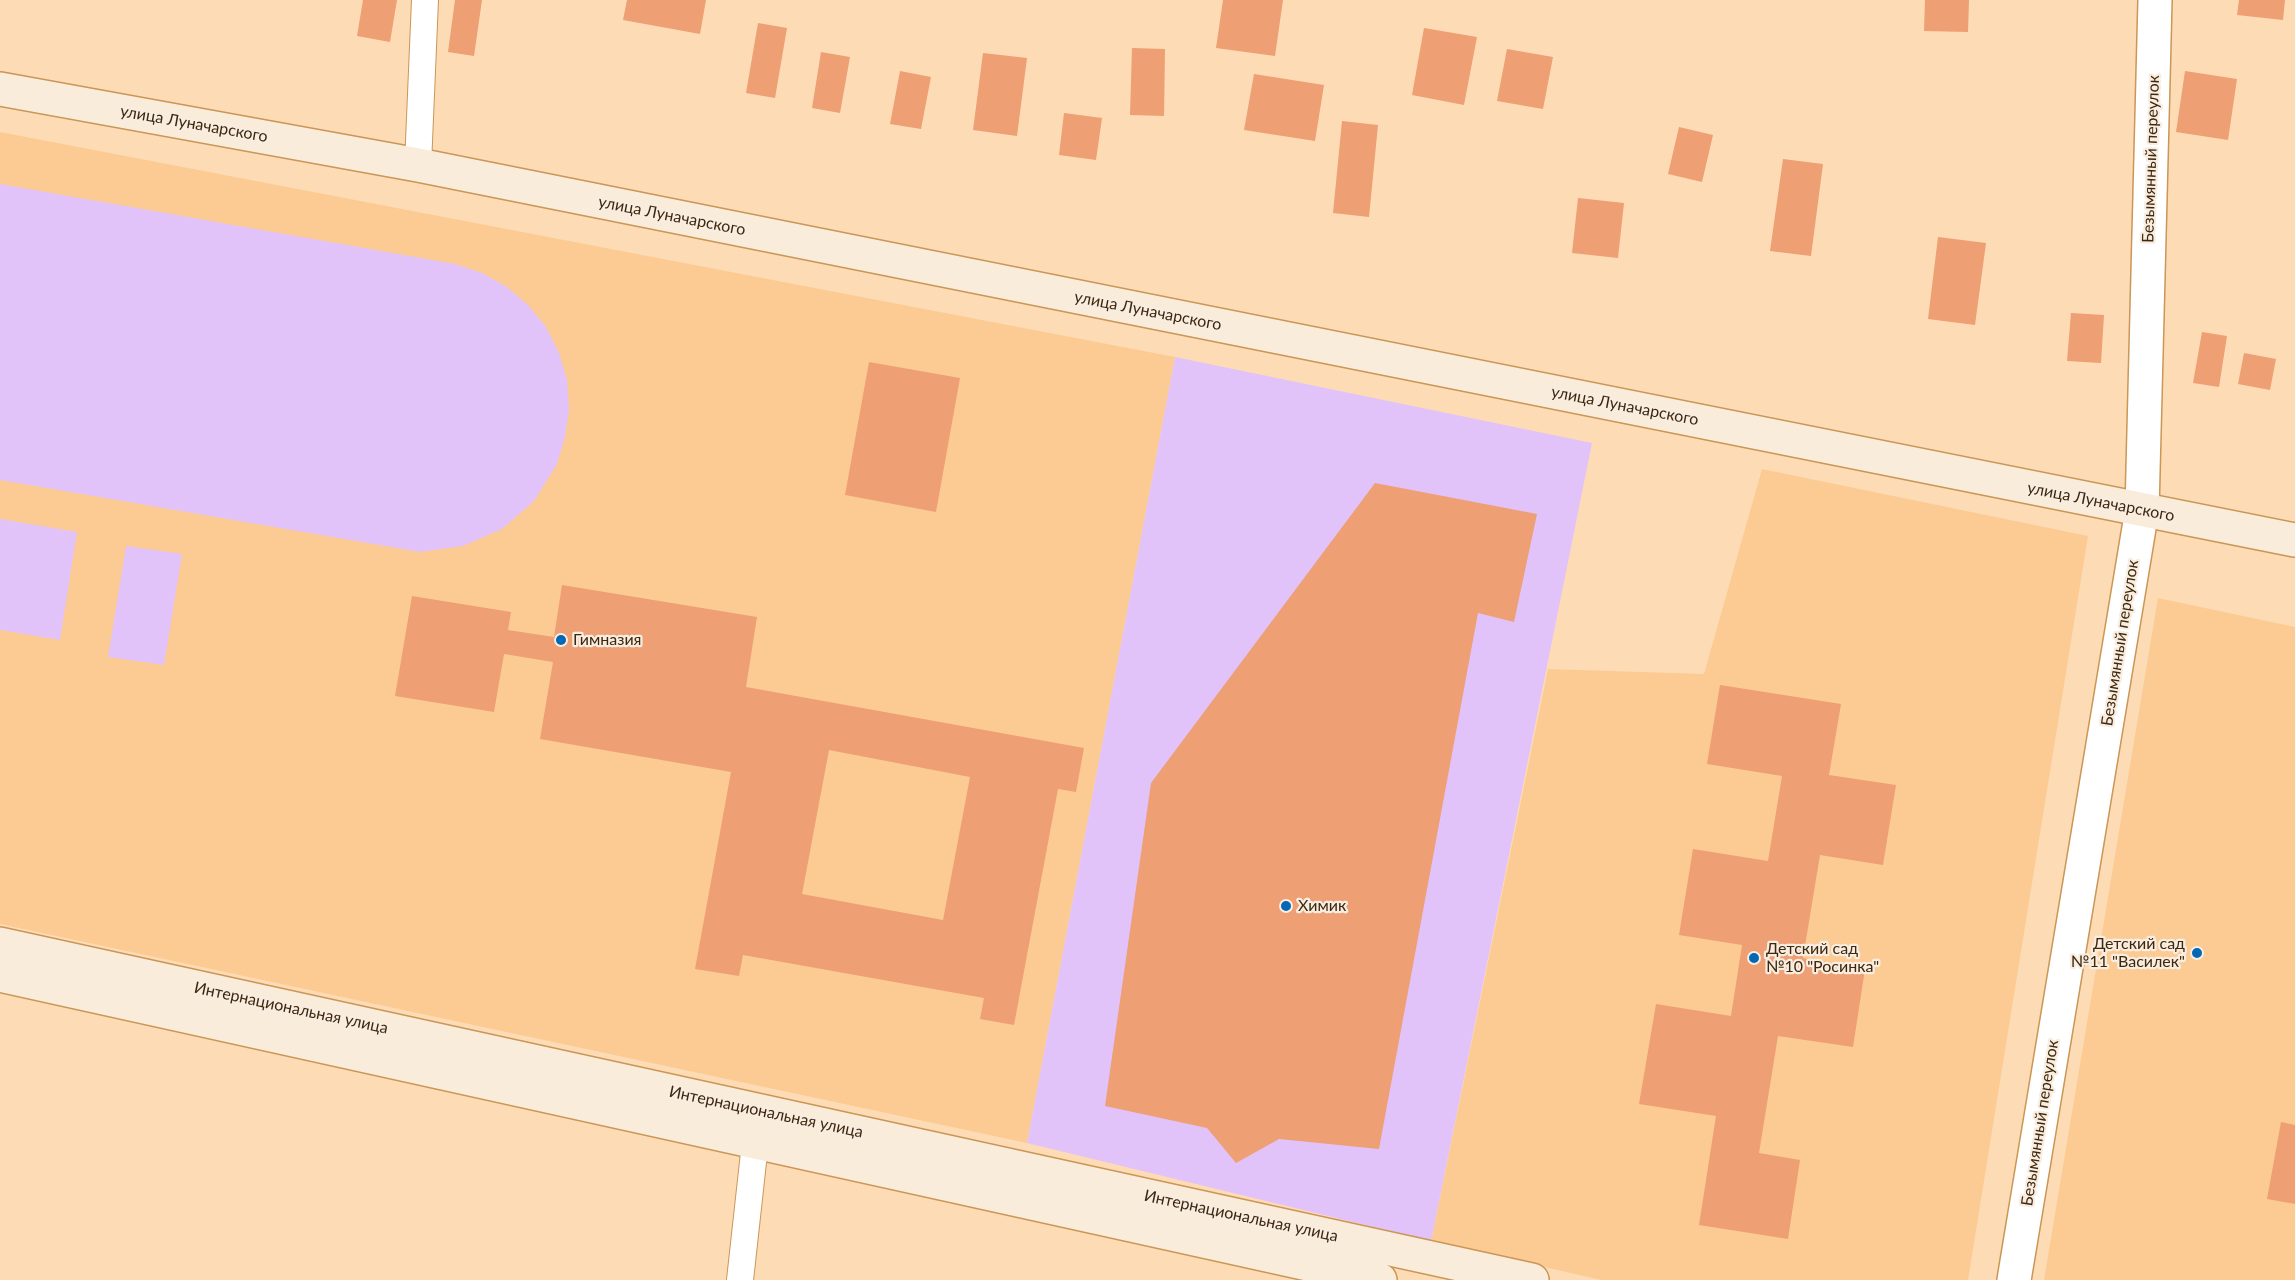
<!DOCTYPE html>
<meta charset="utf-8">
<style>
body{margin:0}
canvas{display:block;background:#fddbb5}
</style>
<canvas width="2295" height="1280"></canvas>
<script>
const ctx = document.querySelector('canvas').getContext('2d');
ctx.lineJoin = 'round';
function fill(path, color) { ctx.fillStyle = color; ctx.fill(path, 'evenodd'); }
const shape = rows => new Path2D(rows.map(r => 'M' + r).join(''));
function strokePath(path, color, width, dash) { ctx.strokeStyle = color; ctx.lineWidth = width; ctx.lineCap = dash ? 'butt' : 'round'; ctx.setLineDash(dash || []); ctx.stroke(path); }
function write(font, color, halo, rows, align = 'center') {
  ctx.font = font + ' Lato,sans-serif'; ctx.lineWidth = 4.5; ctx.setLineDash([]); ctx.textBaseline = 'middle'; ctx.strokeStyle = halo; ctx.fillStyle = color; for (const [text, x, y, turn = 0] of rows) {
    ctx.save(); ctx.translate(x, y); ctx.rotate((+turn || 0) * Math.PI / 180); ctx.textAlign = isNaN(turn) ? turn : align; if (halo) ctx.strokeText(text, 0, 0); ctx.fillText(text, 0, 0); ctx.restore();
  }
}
fill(shape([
 [0,132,1175,357,1027,1143,0,924],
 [1762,469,2088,536,1968,1280,1601,1280,1431,1241,1548,669,1704,674],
 [2158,598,2295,627,2295,1280,2044,1280]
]), '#fccb93');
fill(shape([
 [0,184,455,264,482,273,507,287,528,305,546,327,559,353,567,380,569,409,565,437,557,464,534,501,502,529,463,546,420,552,0,480],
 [1175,357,1592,443,1431,1241,1027,1143],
 [0,519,77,532,60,640,0,630],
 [126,546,182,554,164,665,108,657]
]), '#e1c3f9');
fill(shape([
 [363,0,397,0,390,42,357,36],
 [455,0,482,0,474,56,448,52],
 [627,0,706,0,700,34,623,20],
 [1223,0,1283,0,1275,56,1216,48],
 [1925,0,1969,0,1968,32,1924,31],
 [2239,0,2285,0,2283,20,2237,15],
 [758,23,787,28,775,98,746,93],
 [1424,28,1477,37,1464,105,1412,95],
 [1132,48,1165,49,1164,116,1130,115],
 [1507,49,1553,57,1543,109,1497,101],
 [821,52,850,57,840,113,812,108],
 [983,53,1027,58,1017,136,973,130],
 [900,71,931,77,921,129,890,124],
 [2185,71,2237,79,2228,140,2176,132],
 [1254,74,1324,85,1315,141,1244,130],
 [1064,113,1102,118,1096,160,1059,155],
 [1342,121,1378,125,1369,217,1333,213],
 [1679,127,1713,135,1702,182,1668,174],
 [1783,159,1823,164,1811,256,1770,251],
 [1578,198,1624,203,1618,258,1572,253],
 [1938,237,1986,243,1975,325,1928,319],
 [2071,313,2104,315,2101,363,2067,361],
 [2202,332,2227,336,2219,387,2193,383],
 [2244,353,2276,359,2270,390,2238,384],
 [869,362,960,378,936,512,845,495],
 [1375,483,1537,514,1514,622,1478,613,1379,1149,1279,1139,1236,1163,1207,1128,1105,1106,1151,783],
 [562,585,757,617,746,687,1084,748,1076,792,1058,789,1014,1025,980,1019,984,998,743,955,739,976,695,969,731,772,540,739,553,662,504,654,494,712,395,696,412,596,511,612,508,630,554,637],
 [829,750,970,777,943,920,802,894],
 [1720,685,1841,704,1829,775,1896,785,1883,865,1820,855,1803,958,1865,969,1853,1047,1778,1036,1759,1153,1800,1160,1788,1239,1699,1225,1716,1116,1639,1104,1656,1004,1731,1016,1742,945,1679,935,1693,849,1768,861,1782,776,1707,764],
 [2281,1122,2295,1125,2295,1204,2267,1199]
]), '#ee9f73');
const lane = shape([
 [418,165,425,0],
 [740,1280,755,1144]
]);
const street = shape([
 [2014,1280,2142,510,2155,0]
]);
const secondary = shape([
 [0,89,418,165,2295,540],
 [0,944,1532,1280],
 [0,975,1380,1280]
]);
strokePath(lane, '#cb9656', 28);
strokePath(street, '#cb9656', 36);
strokePath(secondary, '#cb9656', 36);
strokePath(lane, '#fff', 26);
strokePath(street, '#fff', 33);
strokePath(secondary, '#faecdb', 33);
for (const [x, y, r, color] of [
 [561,640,6,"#0068b4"],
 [1286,906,6,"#0068b4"],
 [2197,953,6,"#0068b4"],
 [1754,958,6,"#0068b4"]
]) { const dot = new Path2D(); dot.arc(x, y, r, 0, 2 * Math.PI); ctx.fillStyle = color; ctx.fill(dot); strokePath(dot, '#f8ede0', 2); }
write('16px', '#3e280d', '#f8ede0', [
 ["улица Луначарского",194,124,10],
 ["Безымянный переулок",2151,159,-88],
 ["улица Луначарского",672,216,11],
 ["улица Луначарского",1148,311,11],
 ["улица Луначарского",1625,406,11],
 ["улица Луначарского",2101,502,11],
 ["Безымянный переулок",2120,643,-81],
 ["Интернациональная улица",291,1008,12],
 ["Интернациональная улица",766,1112,12],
 ["Безымянный переулок",2040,1123,-81],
 ["Интернациональная улица",1241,1216,12]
]);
write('16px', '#3e280d', '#f8ede0', [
 ["Гимназия",573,640],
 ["Химик",1298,906],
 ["Детский сад",2185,944,"right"],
 ["№11 \"Василек\"",2185,962,"right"],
 ["Детский сад",1766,949],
 ["№10 \"Росинка\"",1766,967]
], 'left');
</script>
